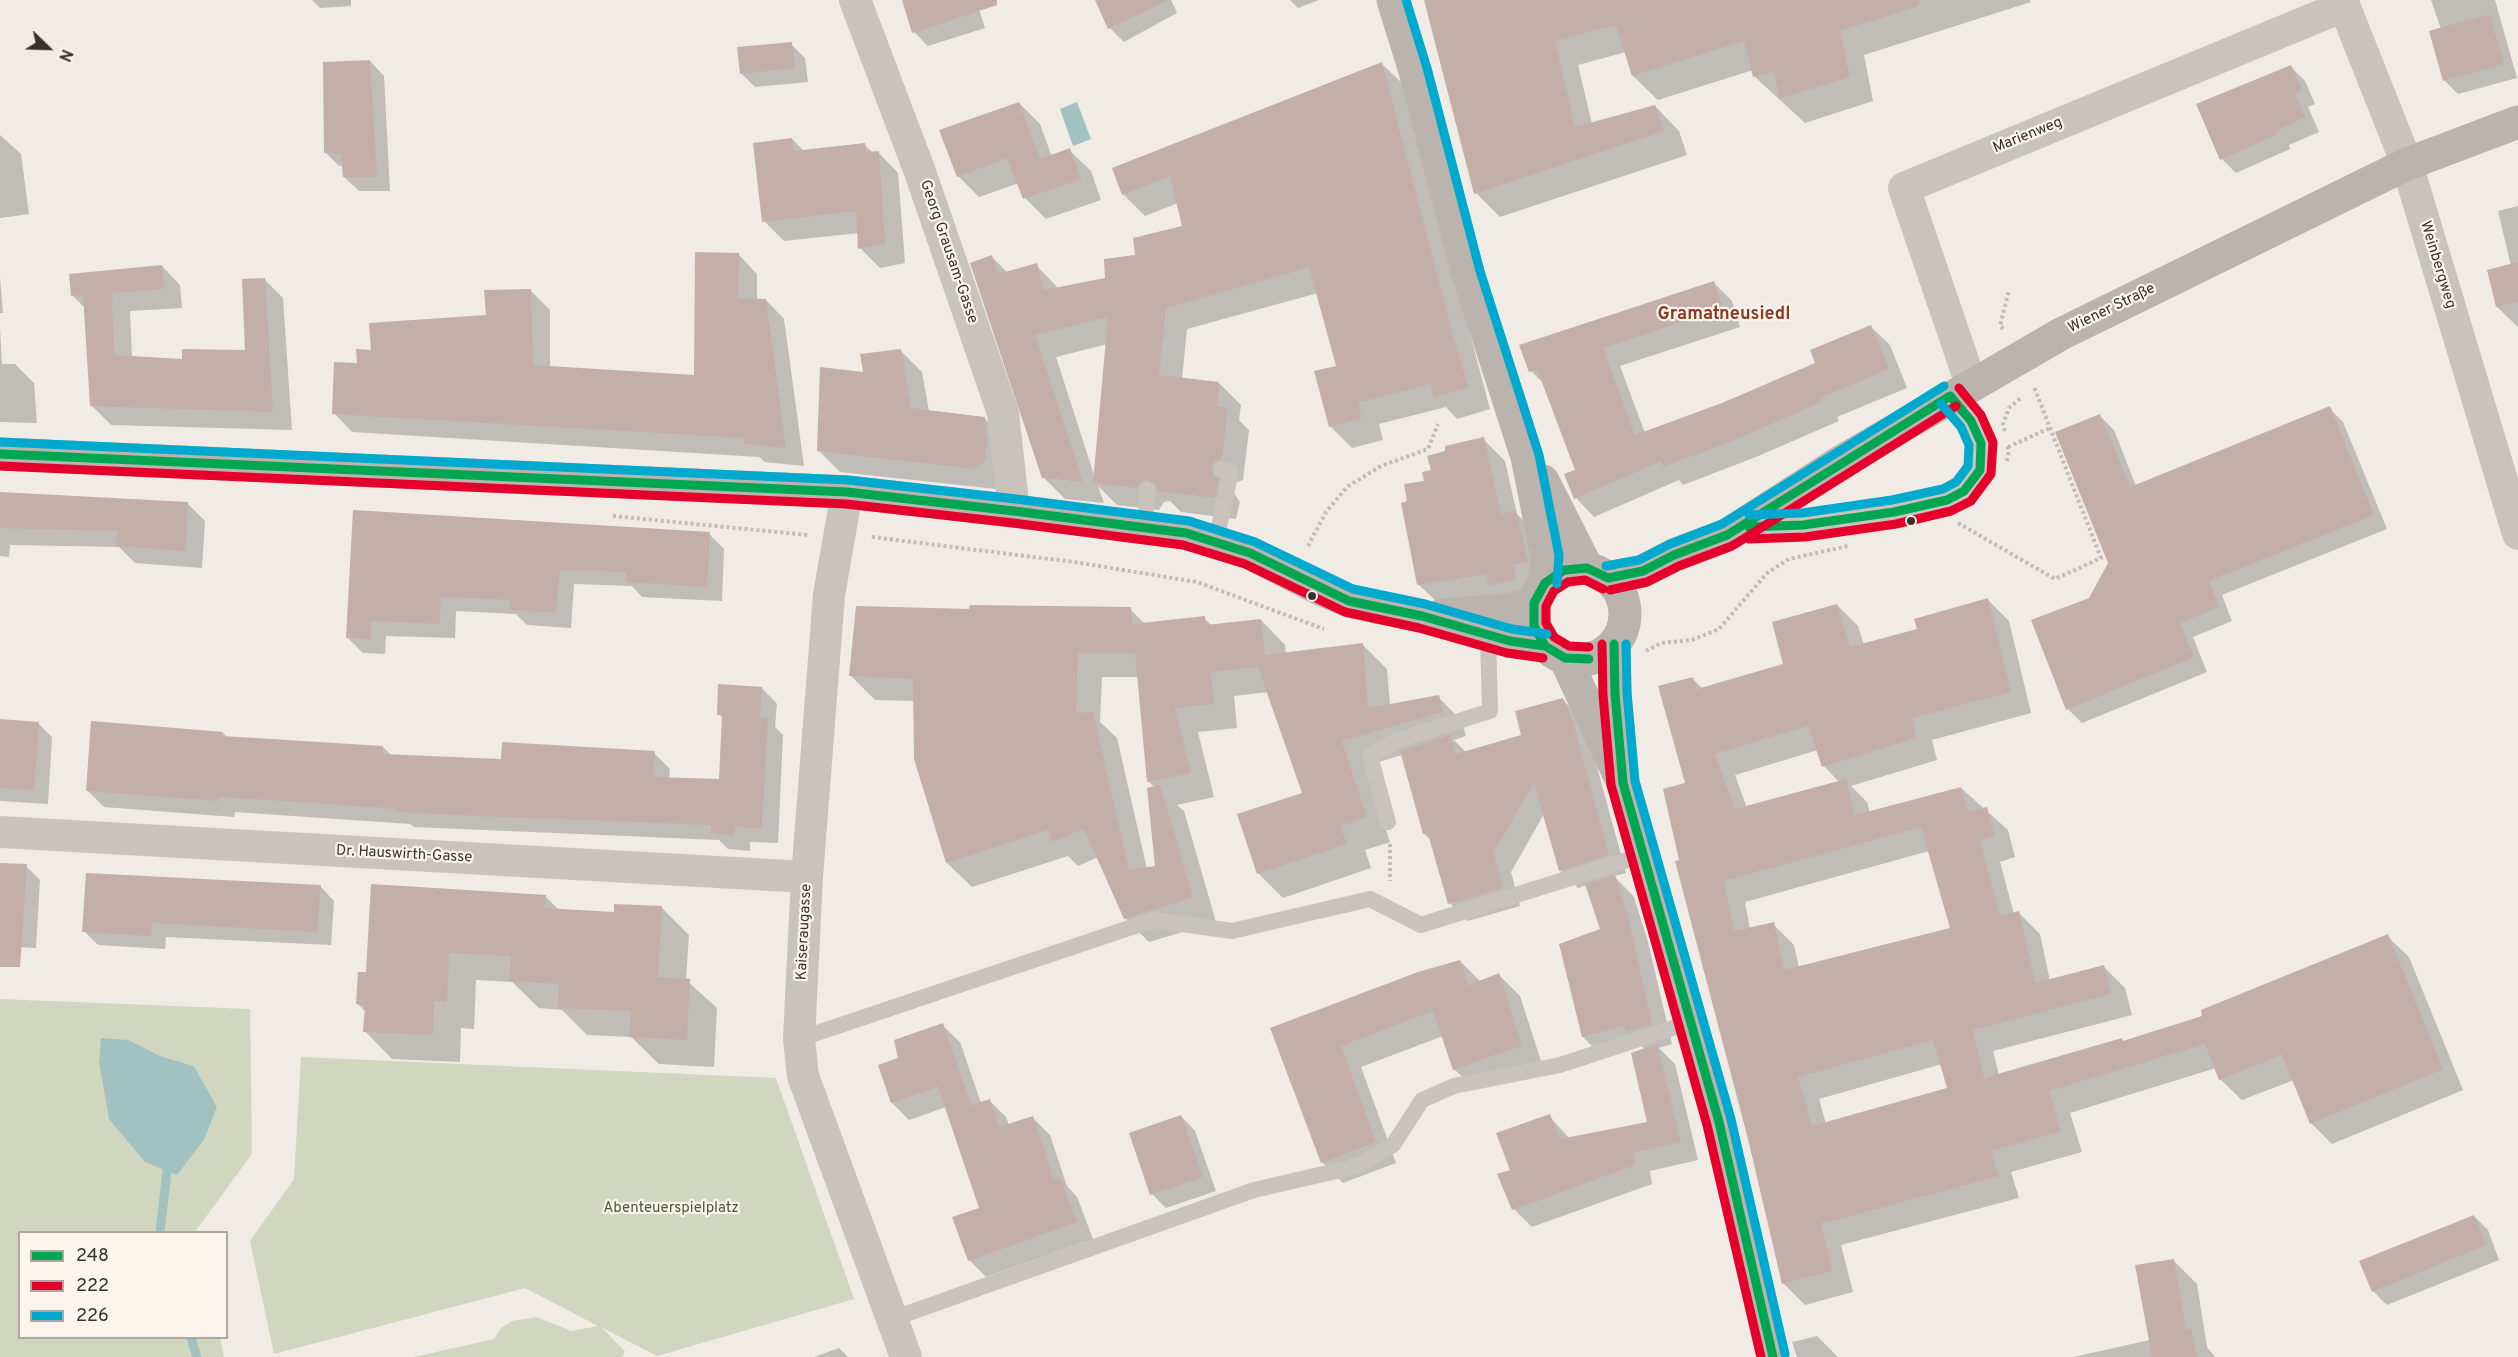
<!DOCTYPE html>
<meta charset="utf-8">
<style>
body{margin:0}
#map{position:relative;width:2518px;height:1357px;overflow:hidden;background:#f0ebe5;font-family:Overpass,sans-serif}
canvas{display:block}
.legend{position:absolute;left:18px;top:1231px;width:210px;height:108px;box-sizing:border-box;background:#fbf5ee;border:2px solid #aea6a0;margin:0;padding:8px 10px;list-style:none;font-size:18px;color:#3b302b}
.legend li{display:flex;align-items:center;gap:12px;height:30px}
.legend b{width:30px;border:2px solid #aea6a0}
.north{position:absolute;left:18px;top:18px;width:60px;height:60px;-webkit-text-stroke:4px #fbf5ee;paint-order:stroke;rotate:113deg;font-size:16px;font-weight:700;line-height:24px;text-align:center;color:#3b302b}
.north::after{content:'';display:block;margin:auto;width:21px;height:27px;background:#3b302b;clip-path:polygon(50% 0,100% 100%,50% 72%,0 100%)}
</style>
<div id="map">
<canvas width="2518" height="1357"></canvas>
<ul class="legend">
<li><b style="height:8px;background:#00a651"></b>248</li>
<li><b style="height:8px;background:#e4002b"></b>222</li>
<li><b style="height:8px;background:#00a9ce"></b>226</li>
</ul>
<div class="north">N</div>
</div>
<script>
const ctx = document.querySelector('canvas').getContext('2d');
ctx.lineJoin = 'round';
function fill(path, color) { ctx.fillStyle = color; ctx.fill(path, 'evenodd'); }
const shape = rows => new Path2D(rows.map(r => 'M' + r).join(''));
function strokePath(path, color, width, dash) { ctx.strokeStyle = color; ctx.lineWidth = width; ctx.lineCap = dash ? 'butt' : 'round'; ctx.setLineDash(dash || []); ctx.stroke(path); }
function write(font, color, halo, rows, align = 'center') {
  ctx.font = font + ' Overpass,sans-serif'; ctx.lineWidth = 4.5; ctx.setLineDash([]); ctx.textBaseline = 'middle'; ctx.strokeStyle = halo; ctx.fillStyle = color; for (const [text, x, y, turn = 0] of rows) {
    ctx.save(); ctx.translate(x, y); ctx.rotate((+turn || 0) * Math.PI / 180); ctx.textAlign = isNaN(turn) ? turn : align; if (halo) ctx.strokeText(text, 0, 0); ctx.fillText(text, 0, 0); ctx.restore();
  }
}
fill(shape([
 [0,999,250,1009,252,1154,197,1229,197,1232,20,1232,20,1338,220,1338,224,1357,0,1357],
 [129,1040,160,1056,194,1066,217,1107,205,1138],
 [301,1057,776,1078,854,1299,657,1356,601,1327,625,1351,622,1357,414,1357,494,1339,501,1328,512,1321,536,1317,572,1331,598,1326,525,1288,274,1354,250,1241,294,1179]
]), '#d1d6bf');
fill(shape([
 [1077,102,1091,139,1073,146,1060,109],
 [101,1038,129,1040,160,1056,194,1066,217,1107,205,1138,177,1175,145,1162,109,1119,99,1062]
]), '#a1c2c1');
fill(shape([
 [312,0,351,0,351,6,320,8],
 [903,0,976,0,985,28,928,46,914,32],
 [1096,0,1171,0,1177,13,1124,42,1110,28],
 [1290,0,1319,0,1298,8],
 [1425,0,2030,0,2031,2,1864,55,1873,101,1805,123,1755,77,1753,70,1658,100,1633,76,1626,52,1578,65,1592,124,1655,106,1679,131,1687,155,1500,217,1476,193],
 [2431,0,2495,0,2517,78,2458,94,2444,80,2441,29],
 [791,44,805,58,808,82,755,87,741,73],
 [370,61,384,76,390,191,359,191,344,177,344,166,339,166,325,152],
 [1382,64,1404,85,1490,409,1457,419,1446,407,1379,424,1383,440,1352,448,1330,426,1338,367,1318,293,1187,329,1182,379,1219,383,1241,405,1239,420,1249,430,1243,480,1235,483,1232,490,1240,502,1236,519,1181,512,1170,501,1164,502,1159,510,1117,505,1098,486,1104,503,1065,499,1043,477,992,257,1008,273,1036,265,1059,289,1107,279,1136,257,1184,227,1178,203,1145,216,1123,194],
 [1108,344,1095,478,1056,357],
 [2291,67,2305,81,2315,104,2308,107,2319,132,2289,145,2290,149,2236,173,2222,159],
 [1019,103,1040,124,1052,157,1069,150,1091,171,1101,200,1046,219,1025,198,1019,183,979,197,958,176],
 [0,135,21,154,29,214,0,218],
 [792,139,804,151,864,144,873,153,878,152,898,173,905,263,880,268,860,248,859,233,784,241,764,221],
 [2518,206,2518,327,2497,307,2511,266,2498,211],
 [739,255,757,274,757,300,766,300,784,319,804,466,765,462,759,457,352,432,334,413,359,365,373,351,487,316,531,291,550,310,550,368,696,377],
 [162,266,180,285,182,308,130,311,132,357,183,360,247,352,264,279,283,298,292,430,111,425,92,406,85,308,72,295],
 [0,276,3,313,0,313],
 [1713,282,1732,301,1740,327,1620,366,1645,433,1723,405,1817,363,1871,327,1890,345,1907,388,1837,417,1839,421,1756,457,1683,485,1679,480,1594,517,1576,498,1576,471,1544,384,1531,371],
 [0,327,2,364,15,364,34,383,37,423,0,422],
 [901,351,922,372,929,411,985,419,1006,440,996,489,840,472,818,450,865,373],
 [2329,408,2343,422,2387,529,2222,595,2232,621,2193,637,2207,672,2082,723,2068,709,2090,599,2109,563,2100,416,2114,430,2136,486],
 [1483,439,1505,461,1517,514,1537,534,1538,601,1441,606,1418,584,1409,502,1432,471],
 [0,493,188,504,205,521,202,568,135,563,119,547,10,545,9,557,0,556],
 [354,512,709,534,724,549,722,601,642,597,632,586,574,584,571,628,527,625,516,614,456,611,455,638,386,636,385,654,363,653,348,638],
 [1988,600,2009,621,2031,713,1932,740,1937,760,1851,786,1867,802,1870,813,1961,788,2008,830,2015,857,2000,862,2014,914,2019,913,2040,934,2050,981,2104,967,2125,988,2132,1015,1993,1051,1999,1075,2124,1042,2204,1017,2387,936,2409,957,2463,1090,2332,1144,2311,1123,2294,1080,2242,1100,2220,1079,2216,1068,2070,1113,2082,1152,2011,1172,2019,1198,1841,1245,1853,1292,1805,1305,1783,1283,1681,861,1693,679,1703,689,1785,665,1837,605,1858,626,1864,645,1919,630],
 [1818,750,1824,766,1839,782,1747,808,1735,775],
 [1929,851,1952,929,1799,968,1794,945,1773,924,1750,929,1745,902],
 [1942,1064,1949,1089,1826,1124,1819,1099],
 [1130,609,1145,624,1204,618,1212,626,1261,620,1285,645,1286,654,1363,645,1387,669,1390,705,1438,697,1462,721,1466,736,1454,740,1466,752,1523,736,1562,699,1581,718,1588,734,1626,873,1614,876,1634,897,1648,942,1672,1044,1659,1048,1675,1064,1698,1160,1650,1171,1652,1184,1532,1227,1514,1209,1511,1171,1549,1116,1570,1139,1649,1123,1645,1050,1642,1046,1603,1057,1583,1037,1561,945,1602,930,1587,885,1578,888,1560,870,1544,814,1511,872,1520,906,1468,921,1450,903,1432,841,1424,834,1402,755,1365,766,1390,842,1365,850,1371,868,1283,898,1258,873,1304,794,1269,692,1234,696,1237,728,1198,732,1214,797,1177,805,1184,811,1216,922,1149,942,1125,918,1098,857,1078,866,1068,856,972,887,947,863,915,759,915,701,875,700,850,675,970,611],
 [1102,677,1138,677,1148,781,1155,788,1157,867,1147,869,1117,738,1100,722],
 [762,688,777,704,775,727,783,735,778,843,750,842,750,851,728,849,719,840,414,827,410,824,235,812,234,817,104,807,88,791,223,733,228,738,383,747,391,755,503,760,654,753,670,769,669,779,721,781,724,719,719,714],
 [38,723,52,737,48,804,0,801,0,735],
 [0,865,26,866,40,880,36,948,0,946],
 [255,882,320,886,334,901,331,945,166,937,165,949,98,945,84,931,255,885],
 [545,896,559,910,615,913,661,907,689,935,686,980,717,1008,714,1067,659,1064,631,1037,587,1035,562,1010,539,1008,512,982,476,980,474,1029,461,1028,460,1062,392,1059,365,1031,366,1012,358,1004,368,974],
 [1460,961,1481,982,1499,975,1520,996,1543,1067,1476,1090,1454,1069,1443,1036,1361,1067,1396,1163,1343,1183,1322,1162,1272,1029],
 [942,1025,960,1042,981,1103,989,1100,1006,1117,1009,1125,1033,1118,1050,1135,1067,1186,1077,1197,1093,1239,986,1277,969,1260,980,1209,946,1107,909,1120,892,1103,900,1059],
 [1181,1116,1195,1131,1216,1191,1166,1208,1152,1194],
 [2474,1216,2488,1230,2499,1260,2387,1305,2373,1291],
 [2173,1260,2197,1284,2207,1347,2215,1357,2073,1357,2150,1340],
 [1817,1336,1838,1357,1797,1357,1792,1342],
 [839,1348,848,1357,814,1357]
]), '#0003');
strokePath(shape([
 [160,1232,167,1171],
 [191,1338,197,1357]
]), '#a1c2c1', 9);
fill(shape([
 [902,0,997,0,997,5,912,33],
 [1095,0,1168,0,1108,29],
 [1424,0,1919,0,1919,6,1840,31,1850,77,1779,99,1774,72,1753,77,1744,41,1632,76,1616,25,1555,41,1575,127,1655,105,1664,131,1474,194],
 [2490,14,2504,64,2443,81,2429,31],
 [792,42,795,68,740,74,737,47],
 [370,60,377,177,343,177,341,154,324,153,323,62],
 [1382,62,1453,336,1469,387,1434,397,1430,384,1358,403,1362,418,1329,427,1314,371,1336,366,1309,267,1166,308,1159,375,1219,382,1217,406,1228,407,1222,459,1214,462,1211,468,1214,476,1219,479,1215,498,1157,491,1156,485,1148,480,1142,481,1137,488,1093,483,1108,317,1035,335,1083,482,1042,478,970,263,992,255,998,274,1037,263,1044,290,1105,278,1104,259,1135,255,1133,238,1182,226,1170,176,1122,195,1112,168],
 [2291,65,2302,90,2295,93,2305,117,2276,131,2276,135,2220,160,2196,104],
 [1019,102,1040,159,1070,148,1081,179,1023,199,1007,158,957,177,939,130],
 [792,138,794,151,865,143,866,152,879,151,885,243,858,249,856,211,762,222,753,143],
 [695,252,739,253,738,298,766,299,786,448,744,444,744,438,332,414,334,362,357,363,356,349,371,350,369,323,486,315,484,290,531,289,533,365,694,375],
 [2518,262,2518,302,2496,307,2487,270],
 [162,265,164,289,112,293,114,355,182,359,182,349,245,350,242,279,265,278,273,412,90,406,83,295,71,296,69,274],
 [1714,281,1723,309,1603,348,1635,435,1722,403,1815,363,1810,350,1871,325,1889,369,1820,398,1821,402,1737,439,1663,467,1661,461,1574,499,1564,474,1575,470,1537,369,1529,372,1519,345],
 [901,349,911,408,985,417,988,440,985,461,975,469,817,451,820,367,863,372,860,354],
 [2330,406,2374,515,2209,581,2219,607,2180,623,2194,657,2066,710,2031,620,2089,598,2108,563,2055,432,2100,414,2130,487],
 [1484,437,1501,514,1516,510,1528,562,1513,565,1516,579,1488,586,1486,574,1417,585,1401,503,1407,501,1404,484,1424,481,1422,472,1431,470,1427,456,1445,451,1445,446],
 [0,492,188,502,186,551,116,546,117,531,0,528],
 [353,510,710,532,707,587,626,582,626,572,560,570,556,613,510,610,510,600,441,597,440,624,371,621,371,639,346,638],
 [1988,598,2011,692,1912,718,1916,738,1822,767,1808,726,1715,754,1735,809,1846,779,1855,815,1961,787,1968,812,1987,807,1995,836,1980,841,2000,916,2019,911,2035,983,2104,965,2111,994,1973,1030,1984,1078,2122,1038,2123,1041,2202,1016,2201,1010,2388,934,2443,1069,2310,1124,2282,1055,2219,1080,2205,1044,2049,1091,2061,1131,1991,1151,1999,1176,1821,1224,1832,1271,1782,1284,1749,1143,1675,861,1679,860,1663,789,1685,783,1658,686,1693,677,1697,689,1783,664,1772,622,1837,604,1850,647,1917,629,1914,619],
 [1921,827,1950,928,1784,970,1774,922,1734,931,1724,881],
 [1933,1040,1947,1088,1812,1126,1798,1077],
 [970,605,1131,607,1132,624,1205,616,1206,625,1261,619,1265,655,1363,643,1368,708,1439,695,1443,712,1342,741,1367,817,1341,826,1347,844,1257,874,1237,814,1302,793,1258,667,1211,672,1214,704,1175,708,1191,773,1147,782,1135,653,1078,653,1076,713,1093,712,1129,870,1155,866,1147,788,1160,785,1193,897,1124,919,1084,829,1052,842,1048,830,946,863,914,759,913,679,849,676,856,606,969,609],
 [718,684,762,687,760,717,768,717,762,828,735,827,734,836,711,834,711,825,477,816,396,812,397,809,313,803,219,797,219,801,86,791,91,721,223,732,223,736,383,746,383,754,501,759,502,742,655,751,653,777,719,779,722,715,717,715],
 [1563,698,1571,715,1609,855,1559,871,1534,783,1493,853,1503,888,1448,904,1428,834,1423,834,1400,751,1450,735,1456,754,1521,735,1515,711],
 [0,719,39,722,34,790,0,788],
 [0,863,27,864,20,967,0,967],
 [86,873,321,885,317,932,152,923,151,936,82,932],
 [1615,875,1629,921,1652,1024,1626,1032,1624,1026,1582,1037,1559,944,1600,929,1585,884],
 [371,884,546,895,544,908,614,912,614,904,662,906,658,977,690,979,687,1040,629,1037,631,1011,558,1008,559,984,509,981,511,956,449,953,447,1002,434,1001,433,1035,363,1032,365,1005,356,1004,358,972,366,972],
 [1460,960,1469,985,1499,973,1522,1046,1453,1070,1433,1011,1341,1046,1376,1142,1321,1163,1270,1028,1418,972],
 [943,1023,971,1105,990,1099,999,1127,1033,1116,1054,1180,1060,1178,1077,1222,968,1261,952,1217,979,1208,938,1087,891,1103,878,1065,898,1058,894,1040],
 [1657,1044,1681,1142,1633,1153,1635,1165,1512,1210,1497,1174,1510,1170,1496,1133,1550,1114,1560,1139,1647,1122,1631,1053],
 [1181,1115,1203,1177,1150,1195,1129,1133],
 [2474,1215,2486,1245,2372,1292,2359,1261],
 [2174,1259,2186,1330,2191,1328,2197,1357,2152,1357,2135,1265]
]), '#c3afa7');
strokePath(shape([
 [1845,50,1967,0],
 [2003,329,2000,326,2009,290],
 [2005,431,2003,424,2009,408,2021,398],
 [2008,447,2050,428],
 [2007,461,2009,451,2007,445],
 [613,516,808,535],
 [1958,523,2055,579,2101,558,2034,387],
 [872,537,1074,562,1197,582,1324,629],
 [1308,546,1326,512,1347,487,1381,466,1428,449,1438,424],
 [1646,651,1661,643,1692,640,1719,629,1767,573,1789,559,1848,546],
 [1390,844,1390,881]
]), '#c2bbb6', 4, [3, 3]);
strokePath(shape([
 [1750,527,1803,525,1894,512,1947,500,1964,491,1980,470,1981,443,1971,421,1950,396],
 [1145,528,1147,490],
 [1216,541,1231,471,1221,469],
 [1388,822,1370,756,1396,741,1490,711,1488,636],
 [799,1039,1153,920,1232,931,1370,899,1421,925,1643,855],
 [892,1319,1254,1190,1358,1166,1393,1145,1422,1100,1454,1086,1560,1065,1691,1022]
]), '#c9c3be', 16);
strokePath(shape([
 [855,0,920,172,1003,413,1014,511],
 [2342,0,2407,164,2518,534],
 [1971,384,1904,188,2344,6],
 [847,492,829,595,807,877,799,1039,803,1076,906,1357],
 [0,832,807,877]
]), '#c9c3be', 32);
strokePath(shape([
 [1393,0,1415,71,1468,274,1527,457,1547,556,1545,583],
 [0,454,847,492,1014,511,1186,533,1250,553,1320,589,1349,601,1422,616,1510,641,1545,646],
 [1543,481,1587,568],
 '1533 614a46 46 0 1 1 92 0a46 46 0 1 1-92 0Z',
 [1608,578,1643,571,1674,555,1727,535,1842,461,2061,334,2407,164,2518,122],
 [1442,615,1508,610,1534,603],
 [1614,644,1615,694,1621,759],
 [1565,658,1623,783,1719,1122,1773,1357]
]), '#bab3ae', 33);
strokePath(shape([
 [0,454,847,492,1014,511,1186,533,1250,553,1349,601,1422,616,1510,641,1545,646],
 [1749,527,1803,525,1894,512,1947,500,1964,491,1980,470,1981,443,1971,421,1950,396],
 [1608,578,1643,571,1674,555,1727,535,1950,396],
 [1614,644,1615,694,1623,783,1719,1122,1773,1357],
 [1589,659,1565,658,1545,646,1534,626,1534,603,1545,583,1564,570,1587,568,1608,578]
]), '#00a651', 9);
strokePath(shape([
 [0,466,846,504,1013,523,1183,545,1245,564,1345,612,1419,628,1507,653,1543,658],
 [1749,539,1805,537,1896,524,1951,511,1971,501,1991,474,1993,442,1981,415,1959,388],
 [1610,590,1647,582,1679,566,1732,546,1956,406],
 [1602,644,1603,695,1611,785,1707,1125,1761,1357],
 [1589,647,1569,646,1554,637,1546,623,1546,606,1554,591,1568,582,1585,580,1603,589]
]), '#e4002b', 9);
strokePath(shape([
 [1406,0,1427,68,1480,271,1539,455,1559,555,1557,584],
 [1,442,848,480,1016,499,1189,521,1255,542,1353,589,1425,604,1512,629,1547,634],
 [1749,515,1802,513,1892,500,1943,489,1956,482,1968,466,1969,445,1961,427,1941,404],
 [1606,566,1639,560,1670,544,1722,524,1944,386],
 [1626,644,1627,693,1635,781,1731,1119,1785,1354]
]), '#00a9ce', 9);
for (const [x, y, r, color] of [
 [1911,521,5,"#3b302b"],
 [1312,596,5,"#3b302b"]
]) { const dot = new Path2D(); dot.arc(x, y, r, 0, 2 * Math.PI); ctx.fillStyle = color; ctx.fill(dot); strokePath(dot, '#fbf5ee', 2); }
write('15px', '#3b302b', '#fbf5ee', [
 ["Marienweg",2028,136,-22],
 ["Georg Grausam-Gasse",948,252,71],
 ["Weinbergweg",2437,265,73],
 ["Wiener Straße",2112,309,-26],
 ["Dr. Hauswirth-Gasse",404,855,3],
 ["Kaiseraugasse",805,932,-87]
]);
write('15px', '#4a5a2e', '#fbf5ee', [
 ["Abenteuerspielplatz",671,1209]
]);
write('bold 18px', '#8c3b22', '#fbf5ee', [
 ["Gramatneusiedl",1724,315]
]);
</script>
